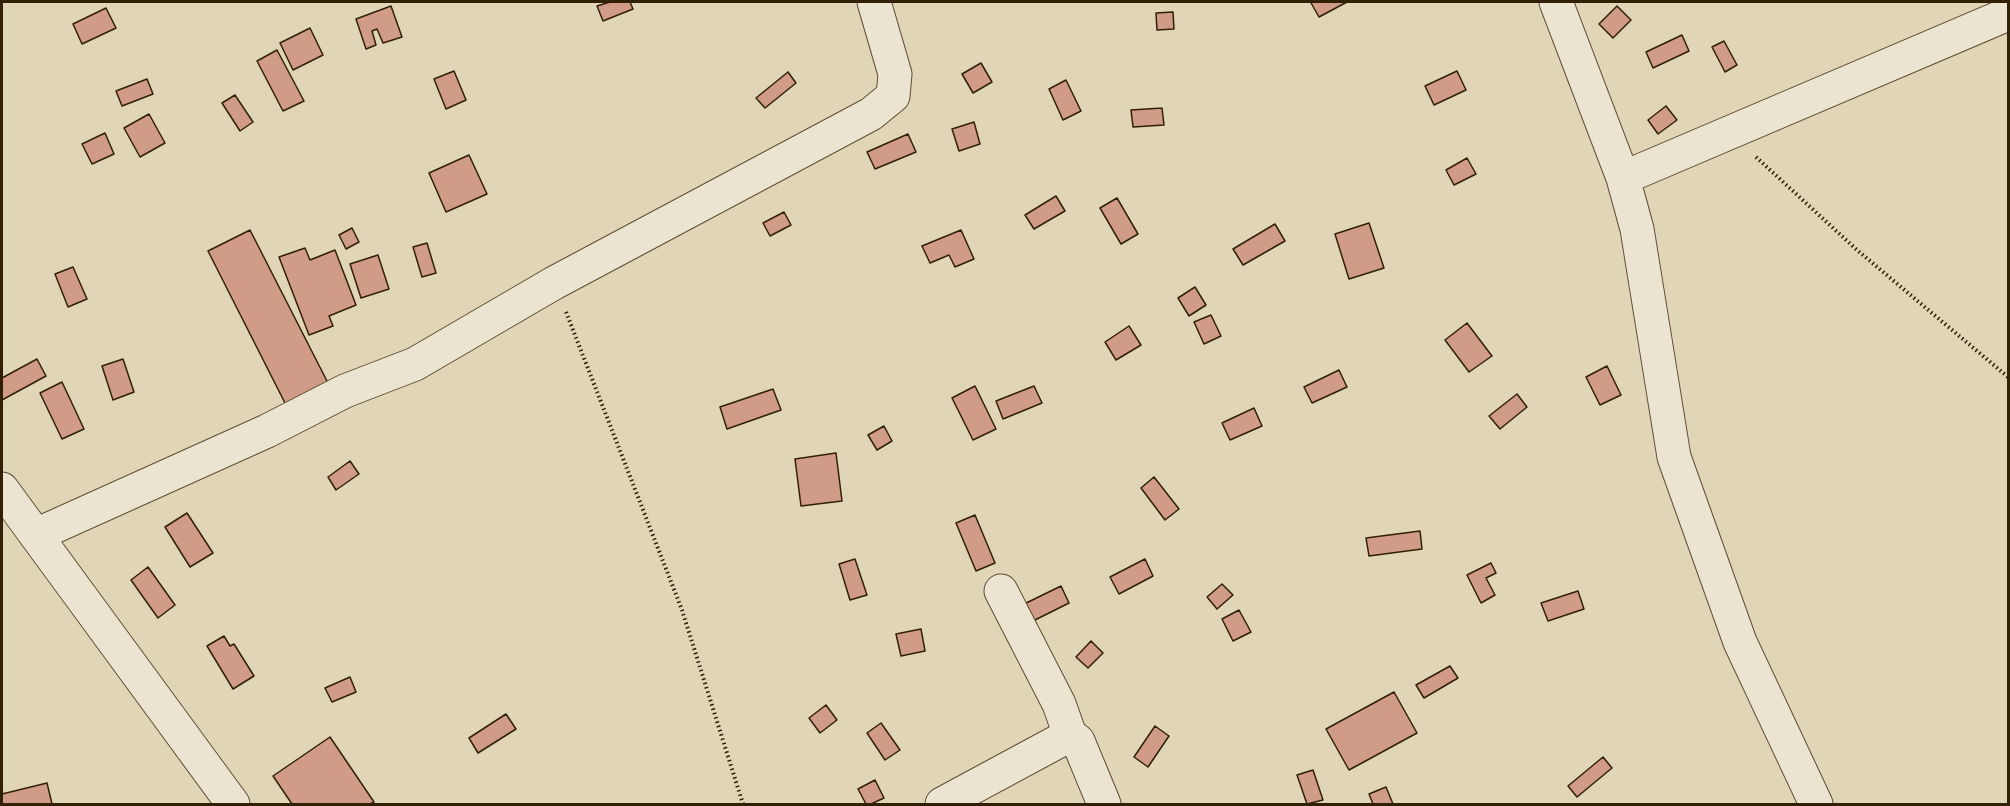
<!DOCTYPE html>
<style>
body{margin:0}
#map{position:relative;width:2010px;height:806px;overflow:hidden;background:#e0d6b7;font-family:"EB Garamond",serif}
canvas{display:block}
.frame{position:absolute;inset:0;border:3px solid #312005;pointer-events:none}
</style>
<div id="map">
<canvas width="2010" height="806"></canvas>
<div class="frame"></div>
</div>
<script>
const ctx = document.querySelector('canvas').getContext('2d');
ctx.lineJoin = 'round';
function fill(path, color) { ctx.fillStyle = color; ctx.fill(path, 'evenodd'); }
const shape = rows => new Path2D(rows.map(r => 'M' + r).join(''));
function strokePath(path, color, width, dash) { ctx.strokeStyle = color; ctx.lineWidth = width; ctx.lineCap = dash ? 'butt' : 'round'; ctx.setLineDash(dash || []); ctx.stroke(path); }
const building = shape([
 [610,2,630,2,633,9,603,21,597,6,610,2],
 [1313,2,1347,2,1319,17,1311,3,1313,2],
 [391,6,402,37,383,43,377,29,372,31,376,45,366,49,356,19,391,6],
 [1617,6,1631,20,1613,38,1599,24,1617,6],
 [106,8,116,28,82,44,73,24,106,8],
 [1173,12,1174,29,1157,30,1156,13,1173,12],
 [310,28,323,55,293,70,280,43,310,28],
 [1682,35,1689,51,1653,68,1646,52,1682,35],
 [1724,41,1737,65,1725,72,1712,47,1724,41],
 [277,50,304,101,283,111,257,61,277,50],
 [981,63,992,82,973,93,962,74,981,63],
 [454,71,466,100,446,109,434,79,454,71],
 [1457,71,1466,90,1434,105,1425,86,1457,71],
 [788,72,796,83,765,108,756,98,788,72],
 [147,79,153,94,122,106,116,91,147,79],
 [1066,80,1081,111,1063,120,1049,89,1066,80],
 [235,95,253,122,240,131,222,103,235,95],
 [1666,106,1677,120,1658,134,1648,120,1666,106],
 [1162,108,1164,125,1133,127,1131,110,1162,108],
 [149,114,165,143,140,157,124,128,149,114],
 [974,122,980,144,959,151,952,129,974,122],
 [105,133,114,154,92,164,82,144,105,133],
 [908,134,916,152,875,169,867,152,908,134],
 [469,155,487,194,446,212,429,173,469,155],
 [1467,158,1476,174,1454,185,1446,170,1467,158],
 [1056,196,1065,211,1034,229,1025,215,1056,196],
 [1117,198,1138,234,1121,244,1100,208,1117,198],
 [784,212,791,225,770,236,763,223,784,212],
 [1369,223,1384,268,1349,279,1335,234,1369,223],
 [1275,224,1285,241,1243,265,1233,249,1275,224],
 [352,228,359,242,346,249,339,235,352,228],
 [250,230,328,383,286,405,208,251,250,230],
 [961,230,974,259,955,267,949,255,930,263,922,246,961,230],
 [427,243,436,273,422,277,413,247,427,243],
 [305,248,310,260,335,250,356,305,329,316,333,326,309,335,279,257,305,248],
 [378,255,389,289,361,298,350,264,378,255],
 [73,267,87,299,68,307,55,274,73,267],
 [1195,287,1206,305,1189,316,1178,298,1195,287],
 [1211,315,1221,336,1204,344,1194,322,1211,315],
 [1467,323,1492,356,1469,372,1445,340,1467,323],
 [1129,326,1141,345,1116,360,1105,342,1129,326],
 [37,359,46,376,2,400,2,378,37,359],
 [123,359,134,392,113,400,102,366,123,359],
 [1607,366,1621,395,1600,405,1586,377,1607,366],
 [1339,370,1347,387,1312,403,1304,387,1339,370],
 [62,382,84,429,62,439,40,393,62,382],
 [975,386,996,429,973,440,952,398,975,386],
 [1034,386,1042,403,1003,419,996,401,1034,386],
 [773,389,781,410,727,429,720,407,773,389],
 [1517,394,1527,407,1500,429,1489,416,1517,394],
 [1254,408,1262,426,1230,440,1222,423,1254,408],
 [884,426,892,441,877,450,868,435,884,426],
 [836,453,842,501,801,506,795,459,836,453],
 [350,461,359,474,336,490,328,477,350,461],
 [1154,477,1179,509,1165,520,1141,488,1154,477],
 [187,513,213,553,190,567,165,527,187,513],
 [975,515,995,563,976,571,956,523,975,515],
 [1420,531,1422,549,1369,556,1366,538,1420,531],
 [855,559,867,595,850,600,839,564,855,559],
 [1145,559,1153,576,1119,594,1110,577,1145,559],
 [1491,563,1496,573,1486,578,1495,595,1481,603,1467,575,1491,563],
 [148,567,175,605,158,618,131,580,148,567],
 [1222,584,1233,595,1217,609,1207,597,1222,584],
 [1061,586,1069,603,1027,624,1018,607,1061,586],
 [1578,591,1584,609,1548,621,1541,603,1578,591],
 [1239,610,1251,632,1233,641,1222,619,1239,610],
 [921,629,925,651,901,656,896,634,921,629],
 [224,636,230,646,234,644,254,676,233,689,207,646,224,636],
 [1091,641,1103,653,1088,668,1076,657,1091,641],
 [1450,666,1458,678,1424,698,1416,685,1450,666],
 [350,677,356,692,332,702,325,688,350,677],
 [1394,692,1417,733,1349,770,1326,729,1394,692],
 [826,705,837,720,820,733,809,718,826,705],
 [506,714,516,729,478,753,469,738,506,714],
 [881,723,900,750,885,760,867,733,881,723],
 [1155,726,1169,736,1148,767,1134,757,1155,726],
 [330,737,374,802,370,804,292,804,273,776,330,737],
 [1603,757,1612,768,1577,797,1568,786,1603,757],
 [1313,770,1323,800,1307,804,1297,775,1313,770],
 [875,780,884,798,871,804,866,804,858,789,875,780],
 [47,783,52,804,2,804,2,794,47,783],
 [1386,787,1393,804,1373,804,1369,794,1386,787]
]);
fill(building, '#d09b87');
strokePath(building, '#312005', 1.5);
const minor = shape([
 [1556,2,1623,178,1637,229,1674,457,1740,642,1816,804],
 [1623,178,2008,14],
 [36,535,267,431,345,391,415,364,554,283,871,114,893,96,895,74,874,2],
 [1001,591,1059,704,1070,735],
 [942,804,1070,735,1078,741,1104,804]
]);
const tertiary = shape([
 [2,489,233,804]
]);
strokePath(minor, '#5d4e32', 35);
strokePath(tertiary, '#5d4e32', 35);
strokePath(shape([
 [1756,157,1857,250,2008,377],
 [566,312,682,610,743,804]
]), '#312005', 4, [1.5, 3]);
strokePath(minor, '#ebe4d0', 33);
strokePath(tertiary, '#ebe4d0', 33);
</script>
